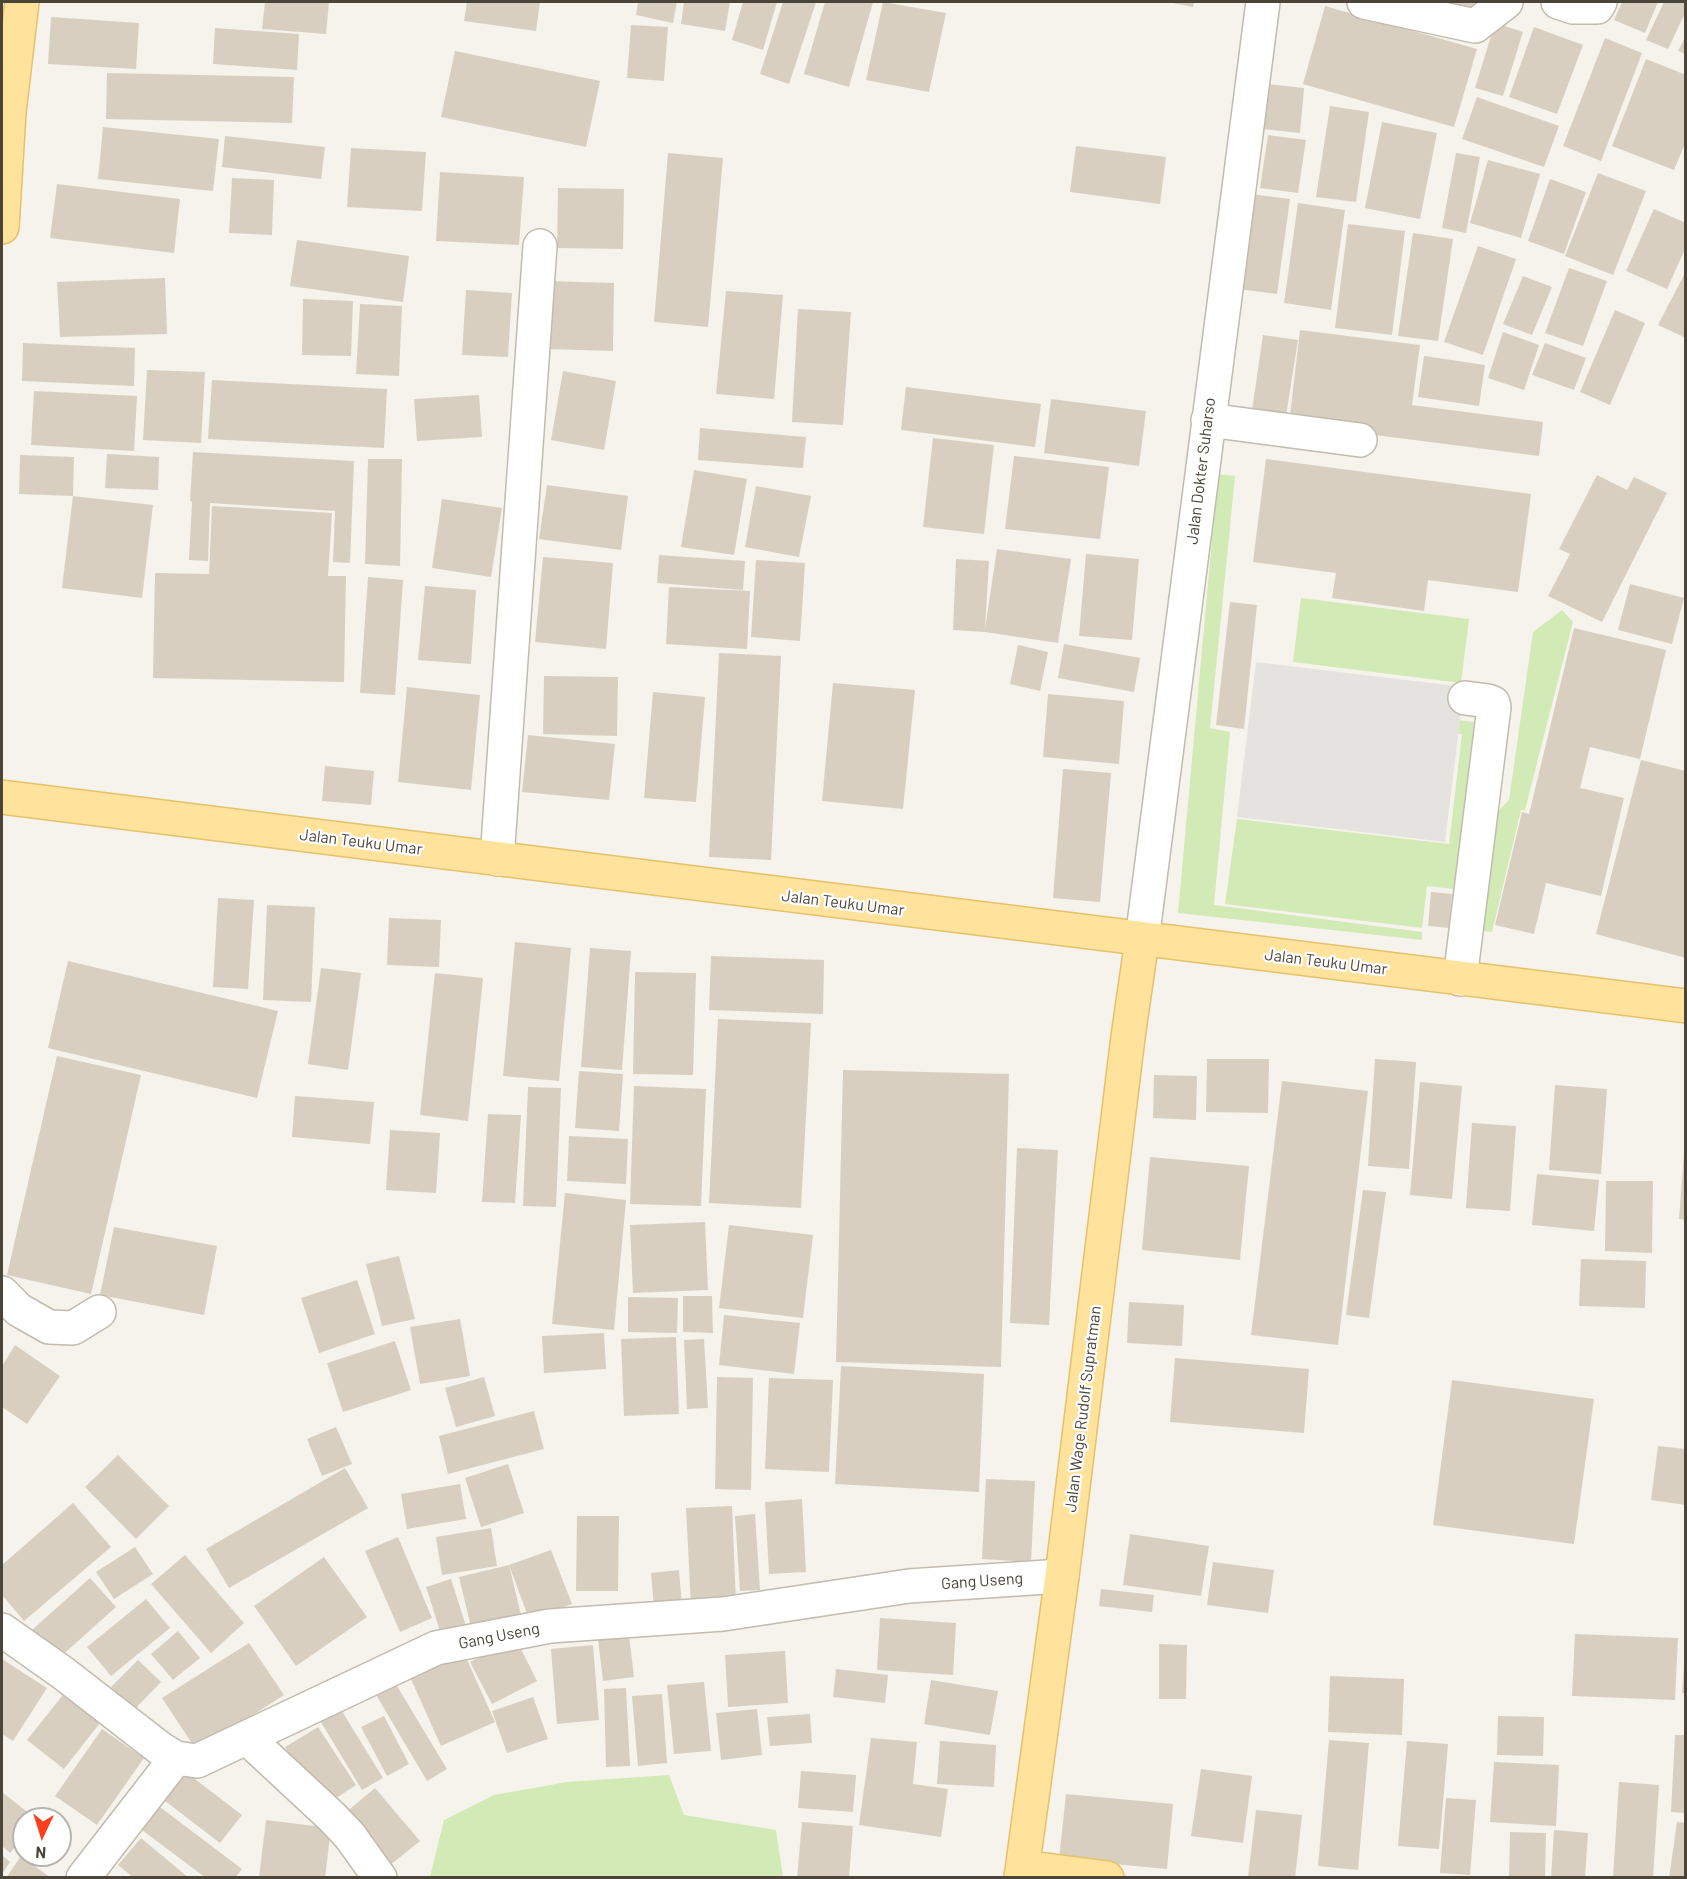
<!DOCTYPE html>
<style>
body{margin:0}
#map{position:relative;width:1687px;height:1879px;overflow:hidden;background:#f6f3ec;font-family:Barlow,sans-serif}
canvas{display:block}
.frame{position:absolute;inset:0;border:3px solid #4b4439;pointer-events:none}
.north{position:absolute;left:12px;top:1807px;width:60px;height:60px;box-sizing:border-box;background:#fff;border:2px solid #b7b4b0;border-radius:50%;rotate:184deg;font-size:16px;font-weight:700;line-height:24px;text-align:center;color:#4b4439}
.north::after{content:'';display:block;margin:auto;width:21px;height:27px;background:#fc3f1d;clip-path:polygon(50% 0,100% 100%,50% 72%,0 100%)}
</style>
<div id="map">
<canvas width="1687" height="1879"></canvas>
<div class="frame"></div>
<div class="north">N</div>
</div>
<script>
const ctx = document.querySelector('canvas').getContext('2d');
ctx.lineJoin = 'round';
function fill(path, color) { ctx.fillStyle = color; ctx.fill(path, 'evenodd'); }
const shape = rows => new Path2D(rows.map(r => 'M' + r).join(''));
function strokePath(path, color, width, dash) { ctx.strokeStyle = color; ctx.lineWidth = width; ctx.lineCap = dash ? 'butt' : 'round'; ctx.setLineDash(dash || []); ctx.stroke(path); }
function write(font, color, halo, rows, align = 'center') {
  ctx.font = font + ' Barlow,sans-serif'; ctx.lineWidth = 4.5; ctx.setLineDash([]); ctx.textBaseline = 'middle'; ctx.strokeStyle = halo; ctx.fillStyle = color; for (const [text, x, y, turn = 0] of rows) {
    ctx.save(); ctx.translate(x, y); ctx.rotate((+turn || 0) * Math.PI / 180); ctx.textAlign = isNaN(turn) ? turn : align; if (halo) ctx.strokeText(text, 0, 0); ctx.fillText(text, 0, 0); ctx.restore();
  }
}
fill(shape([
 [1218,474,1235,476,1210,728,1230,732,1214,905,1422,932,1422,940,1178,913],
 [1301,598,1469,619,1461,683,1293,662],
 [1562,610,1573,622,1525,810,1521,810,1492,932,1480,931,1495,814,1509,800,1533,632],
 [1423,716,1474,722,1454,889,1427,886,1422,928,1225,904,1237,819,1449,844,1462,734,1421,729],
 [669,1775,684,1815,776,1830,783,1877,430,1877,444,1820,494,1795,567,1782]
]), '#d2eab5');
fill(shape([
 [1256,662,1464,687,1445,842,1237,817]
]), '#e5e3e0');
fill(shape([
 [265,2,329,2,326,34,262,29],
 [467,2,540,2,536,31,464,21],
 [638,2,677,2,673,23,636,15],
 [684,2,730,2,725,31,681,24],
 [743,2,777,2,763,50,732,40],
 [783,2,816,2,789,84,760,74],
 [825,2,873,2,849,87,804,74],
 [883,2,946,13,929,92,866,80],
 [1168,2,1194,2,1193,7],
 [1433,2,1483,2,1481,17],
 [1622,2,1658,2,1645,33,1614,20],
 [1664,2,1686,2,1686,11,1668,49,1646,40],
 [1325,6,1477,49,1454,127,1303,84],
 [51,17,139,23,136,69,48,64],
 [1495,23,1523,32,1503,96,1475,88],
 [631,25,668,27,664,81,627,78],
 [1534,27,1583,45,1557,114,1509,97],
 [215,28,299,34,297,70,213,64],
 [1686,35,1686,54,1678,51],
 [1605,38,1642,53,1601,161,1563,146],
 [455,51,600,81,586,147,441,117],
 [1646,59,1686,75,1686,141,1674,170,1612,146],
 [107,73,294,77,292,123,106,119],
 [1267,84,1304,88,1300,133,1262,129],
 [1477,97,1559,126,1544,167,1462,139],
 [1330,106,1369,112,1356,202,1316,197],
 [1382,122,1437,133,1420,219,1365,208],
 [103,127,219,139,213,191,98,179],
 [1268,135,1306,140,1298,193,1260,188],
 [225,136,325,147,321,179,222,167],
 [1076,146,1166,157,1160,204,1070,192],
 [351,148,426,152,422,211,347,207],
 [668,153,723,158,708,327,654,322],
 [1456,153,1480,157,1466,233,1442,228],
 [1488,160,1540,174,1521,238,1470,223],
 [440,172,524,177,519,245,436,241],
 [1598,173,1646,191,1613,275,1565,256],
 [232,178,274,180,272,235,229,233],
 [1550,179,1586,192,1564,254,1528,241],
 [57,184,180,199,174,253,50,238],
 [558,188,624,189,623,249,557,248],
 [1251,194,1290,199,1277,294,1238,289],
 [1298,203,1345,210,1331,310,1284,303],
 [1654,209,1686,223,1686,247,1667,289,1626,271],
 [1348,224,1405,231,1392,335,1335,328],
 [1413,233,1453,239,1438,341,1398,336],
 [297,240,409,256,403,302,290,286],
 [1478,246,1516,259,1483,355,1444,342],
 [1569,268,1607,281,1583,346,1545,333],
 [1686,271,1686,338,1658,325],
 [1523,276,1552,287,1532,335,1503,324],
 [165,278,167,334,60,337,57,282],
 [548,281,614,283,613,351,546,349],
 [466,290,512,293,508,357,462,355],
 [726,291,783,295,774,399,716,394],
 [303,299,353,301,351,356,302,355],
 [360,304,402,306,399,376,356,374],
 [798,309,851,312,843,425,792,422],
 [1615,310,1645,323,1610,405,1580,392],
 [1300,330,1420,345,1412,405,1543,422,1539,456,1289,424],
 [1503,332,1539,345,1524,390,1488,378],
 [1263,335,1298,340,1285,422,1251,417],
 [23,343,135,348,134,386,22,381],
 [1545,343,1586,358,1574,390,1532,375],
 [1424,356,1485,365,1479,406,1418,397],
 [147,370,205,372,201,443,143,440],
 [563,371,616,381,604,450,551,440],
 [212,380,387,389,384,448,208,439],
 [906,387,1041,404,1035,447,901,430],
 [34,391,137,396,134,451,31,445],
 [479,395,482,437,417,441,414,399],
 [1051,399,1146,411,1139,466,1044,453],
 [700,428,806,437,803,468,698,460],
 [933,438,994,445,984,534,923,527],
 [193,452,354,461,350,563,333,562,335,511,210,503,208,561,189,560,192,502,190,501],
 [107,454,159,457,158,490,105,488],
 [20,455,74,457,73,496,19,494],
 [1014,456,1109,467,1100,539,1005,529],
 [368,459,402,459,400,566,365,564],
 [1266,459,1531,494,1518,592,1428,580,1424,611,1332,598,1336,573,1253,562],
 [694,470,747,479,734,555,681,547],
 [1597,475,1627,490,1634,477,1667,493,1602,622,1548,596,1570,554,1559,549],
 [547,485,628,496,621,550,539,539],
 [756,486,811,496,799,557,745,547],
 [73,496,153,505,142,598,62,588],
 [442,499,502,508,491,577,432,568],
 [212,506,332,513,328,576,346,576,344,682,153,678,155,573,209,574],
 [997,549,1071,559,1058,643,985,632,953,630,956,559,989,561,985,629],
 [1086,554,1139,559,1132,640,1079,636],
 [659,555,745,561,743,590,657,583],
 [543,557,613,563,606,649,535,642],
 [756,560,805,563,800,641,751,637],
 [368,577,403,580,395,695,360,693],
 [1630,584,1684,598,1672,644,1618,630],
 [425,586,476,590,471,664,418,660],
 [669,587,750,591,747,649,666,644],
 [1230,602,1257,605,1244,729,1216,725],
 [1574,628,1666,650,1640,759,1590,747,1580,788,1624,798,1601,896,1546,883,1534,934,1495,925,1522,812,1529,814],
 [1064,644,1140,658,1134,692,1058,678],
 [1018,645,1048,652,1040,691,1010,684],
 [719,653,781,656,771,860,709,857],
 [544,676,618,677,617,736,543,734],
 [833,683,915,690,903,809,822,801],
 [407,687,480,695,471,790,398,782],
 [653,692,705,697,696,802,644,798],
 [1048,694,1124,701,1119,764,1043,757],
 [528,735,615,744,609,800,522,792],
 [1641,760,1686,771,1686,958,1596,934],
 [325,766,374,771,371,805,322,801],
 [1063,769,1111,773,1100,902,1053,898],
 [1431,892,1452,894,1449,928,1428,926],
 [218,898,254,900,248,989,213,987],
 [267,905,315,907,311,1002,263,1000],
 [389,918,441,920,439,967,387,965],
 [515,942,571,948,559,1081,503,1076],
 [590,948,631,951,622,1070,581,1067],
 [711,956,824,960,823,1014,709,1010],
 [68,961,278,1011,257,1098,48,1048],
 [321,968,361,973,348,1070,308,1064],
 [635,972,696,973,693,1075,633,1074],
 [435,973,483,978,468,1121,420,1115],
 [718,1019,811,1023,801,1208,709,1203],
 [57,1056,141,1075,91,1294,7,1275],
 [1207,1059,1269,1059,1268,1113,1206,1112],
 [1375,1059,1416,1062,1409,1169,1368,1166],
 [843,1070,1009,1074,1001,1367,836,1362],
 [579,1071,623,1074,619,1131,575,1128],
 [1154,1075,1197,1076,1196,1120,1153,1118],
 [1282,1081,1368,1091,1338,1345,1251,1335],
 [1420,1082,1462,1086,1452,1199,1410,1195],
 [1555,1085,1607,1089,1601,1174,1549,1170],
 [634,1086,706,1089,701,1206,630,1204],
 [528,1087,561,1088,556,1207,523,1206],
 [295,1096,374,1102,370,1144,292,1137],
 [488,1114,521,1115,515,1203,482,1202],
 [1472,1123,1516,1126,1510,1211,1466,1208],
 [390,1130,440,1133,436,1193,386,1190],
 [569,1136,628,1139,626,1184,567,1181],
 [1017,1148,1058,1150,1049,1325,1010,1323],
 [1684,1153,1686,1153,1686,1220,1679,1219],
 [1150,1157,1249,1166,1240,1260,1142,1250],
 [1537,1174,1599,1180,1594,1231,1532,1225],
 [1606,1181,1653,1181,1652,1253,1605,1251],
 [1363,1190,1386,1192,1369,1318,1346,1315],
 [565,1193,626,1200,614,1330,552,1324],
 [705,1222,708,1290,633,1293,630,1225],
 [729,1225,813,1235,803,1318,719,1308],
 [114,1227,217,1246,204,1315,100,1295],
 [399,1256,415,1319,382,1326,366,1264],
 [1581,1259,1646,1261,1645,1308,1579,1306],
 [357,1280,375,1334,319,1353,301,1298],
 [683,1296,712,1296,713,1333,683,1332],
 [628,1297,678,1298,677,1333,628,1332],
 [1129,1302,1184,1305,1182,1346,1127,1343],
 [724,1315,800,1323,794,1374,719,1365],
 [460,1319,470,1376,420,1384,410,1327],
 [604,1333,606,1369,544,1373,542,1336],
 [676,1337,679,1414,624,1416,621,1339],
 [704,1339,708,1408,687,1409,684,1340],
 [395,1341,411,1390,343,1412,327,1363],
 [15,1345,60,1376,27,1424,2,1407,2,1366],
 [1175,1358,1309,1369,1304,1433,1170,1422],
 [841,1366,984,1374,979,1492,835,1484],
 [484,1377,495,1416,456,1427,445,1388],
 [717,1377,753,1378,751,1490,715,1489],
 [769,1378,833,1380,829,1472,765,1469],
 [1452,1380,1594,1399,1574,1544,1433,1525],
 [534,1411,544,1449,448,1474,439,1436],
 [336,1427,352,1464,322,1476,307,1439],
 [1658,1446,1686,1449,1686,1505,1651,1500],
 [118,1455,169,1506,136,1539,85,1487],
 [508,1464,524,1513,481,1527,465,1478],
 [345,1468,368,1508,229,1588,206,1549],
 [986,1479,1035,1481,1031,1562,982,1559],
 [460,1484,466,1519,407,1529,401,1494],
 [802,1499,806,1572,769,1574,765,1502],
 [73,1503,111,1547,24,1621,2,1595,2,1565],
 [732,1506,736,1604,691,1606,686,1508],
 [755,1514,760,1590,740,1591,735,1516],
 [577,1516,619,1516,618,1591,576,1591],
 [491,1528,497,1566,442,1575,436,1537],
 [1130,1534,1209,1546,1201,1596,1123,1585],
 [398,1537,432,1618,400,1632,365,1551],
 [135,1547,153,1574,114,1599,96,1572],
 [551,1550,572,1604,529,1619,509,1565,521,1615,471,1627,459,1577,509,1565],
 [185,1555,244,1623,211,1653,151,1584],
 [324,1557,367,1617,296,1666,254,1606],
 [1213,1562,1274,1570,1268,1613,1207,1605],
 [679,1570,682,1606,654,1608,651,1573],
 [90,1578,116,1607,58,1659,32,1630],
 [451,1579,466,1626,441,1634,426,1587],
 [1101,1589,1154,1595,1152,1612,1099,1606],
 [146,1599,170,1628,111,1676,87,1647],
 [880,1618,956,1623,953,1675,877,1670],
 [178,1631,200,1658,173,1680,151,1654],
 [1575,1634,1678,1638,1675,1700,1572,1696],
 [629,1635,634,1677,603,1681,598,1639],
 [516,1639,537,1681,492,1704,470,1662],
 [249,1643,284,1695,197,1751,162,1698],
 [1159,1644,1187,1645,1186,1699,1159,1699],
 [593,1645,599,1720,557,1724,551,1649],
 [785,1651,788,1703,728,1707,725,1655],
 [464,1653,495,1722,441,1746,410,1677],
 [2,1659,47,1688,13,1741,2,1734],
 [138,1660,161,1682,134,1710,111,1687],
 [1684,1666,1686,1666,1686,1693,1682,1693],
 [836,1669,888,1675,885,1703,833,1697],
 [1330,1676,1404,1679,1402,1735,1328,1732],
 [931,1680,998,1691,990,1735,924,1724],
 [394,1681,447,1769,427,1781,375,1693],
 [704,1682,711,1751,674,1754,667,1685],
 [626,1688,630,1766,606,1767,604,1689],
 [66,1691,103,1719,64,1769,27,1740],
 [662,1694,667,1763,638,1766,632,1696],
 [533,1697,548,1739,507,1753,492,1711],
 [340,1708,383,1778,362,1790,319,1719],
 [757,1709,762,1755,721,1760,716,1713],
 [810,1714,812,1743,770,1746,767,1717],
 [384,1716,409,1764,387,1776,361,1727],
 [1498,1716,1544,1717,1543,1756,1497,1755],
 [318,1727,356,1785,324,1806,285,1747],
 [102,1729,144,1758,97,1825,55,1796],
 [1675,1735,1686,1735,1686,1813,1671,1812],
 [871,1738,917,1742,913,1784,948,1789,941,1837,859,1825],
 [1329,1740,1369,1743,1358,1870,1318,1866],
 [940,1741,996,1745,994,1787,937,1784],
 [1407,1741,1448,1744,1439,1849,1398,1846],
 [1494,1762,1559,1765,1556,1826,1490,1822],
 [174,1763,242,1815,220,1843,152,1791],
 [1201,1769,1252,1776,1243,1843,1191,1836],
 [801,1771,856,1775,853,1812,798,1808],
 [1619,1782,1659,1785,1653,1878,1613,1878],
 [375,1788,420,1841,389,1866,345,1813],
 [2,1792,36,1819,24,1819,24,1836,10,1853,2,1846],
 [1066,1794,1173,1804,1167,1869,1059,1859],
 [1446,1798,1476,1800,1470,1875,1440,1873],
 [156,1804,242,1869,235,1878,206,1878,138,1827],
 [1256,1810,1302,1815,1295,1878,1248,1877],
 [266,1820,331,1828,325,1878,259,1878],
 [802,1822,853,1826,849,1878,797,1878],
 [1677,1822,1686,1823,1686,1878,1669,1878],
 [1554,1830,1588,1833,1585,1878,1551,1878],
 [1510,1832,1546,1833,1545,1878,1509,1878],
 [141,1838,189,1878,134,1878,118,1865],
 [2,1855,10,1862,2,1874],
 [21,1856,51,1878,6,1878]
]), '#d8cfc1');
const minor = shape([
 [1364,2,1475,26,1506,2],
 [1558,2,1573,7,1597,7,1600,2],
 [1208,420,1360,440],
 [497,859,540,246],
 [1142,940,1263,2],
 [1460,979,1494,707,1493,703,1488,701,1465,698],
 [2,1293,19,1310,49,1327,73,1328,99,1312],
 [2,1630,63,1673,161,1749,176,1758,197,1761,436,1648,550,1626,723,1614,909,1586,1062,1576],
 [247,1738,332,1817,350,1836,380,1878],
 [83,1878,176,1758]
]);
const major = shape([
 [2,227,9,112,22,2],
 [2,797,1686,1006],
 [1023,1867,1107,1878],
 [1021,1878,1062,1576,1128,1037,1142,940]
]);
strokePath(minor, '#c2bbae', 36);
strokePath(major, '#e6c16a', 36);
strokePath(minor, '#fff', 33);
strokePath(major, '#ffe39c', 33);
write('16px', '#4b4439', '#fff', [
 ["Jalan Dokter Suharso",1201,471,-83],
 ["Jalan Teuku Umar",361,842,7],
 ["Jalan Teuku Umar",843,903,7],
 ["Jalan Teuku Umar",1326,962,7],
 ["Jalan Wage Rudolf Supratman",1083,1409,-83],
 ["Gang Useng",982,1581,-4],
 ["Gang Useng",499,1636,-11]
]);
</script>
